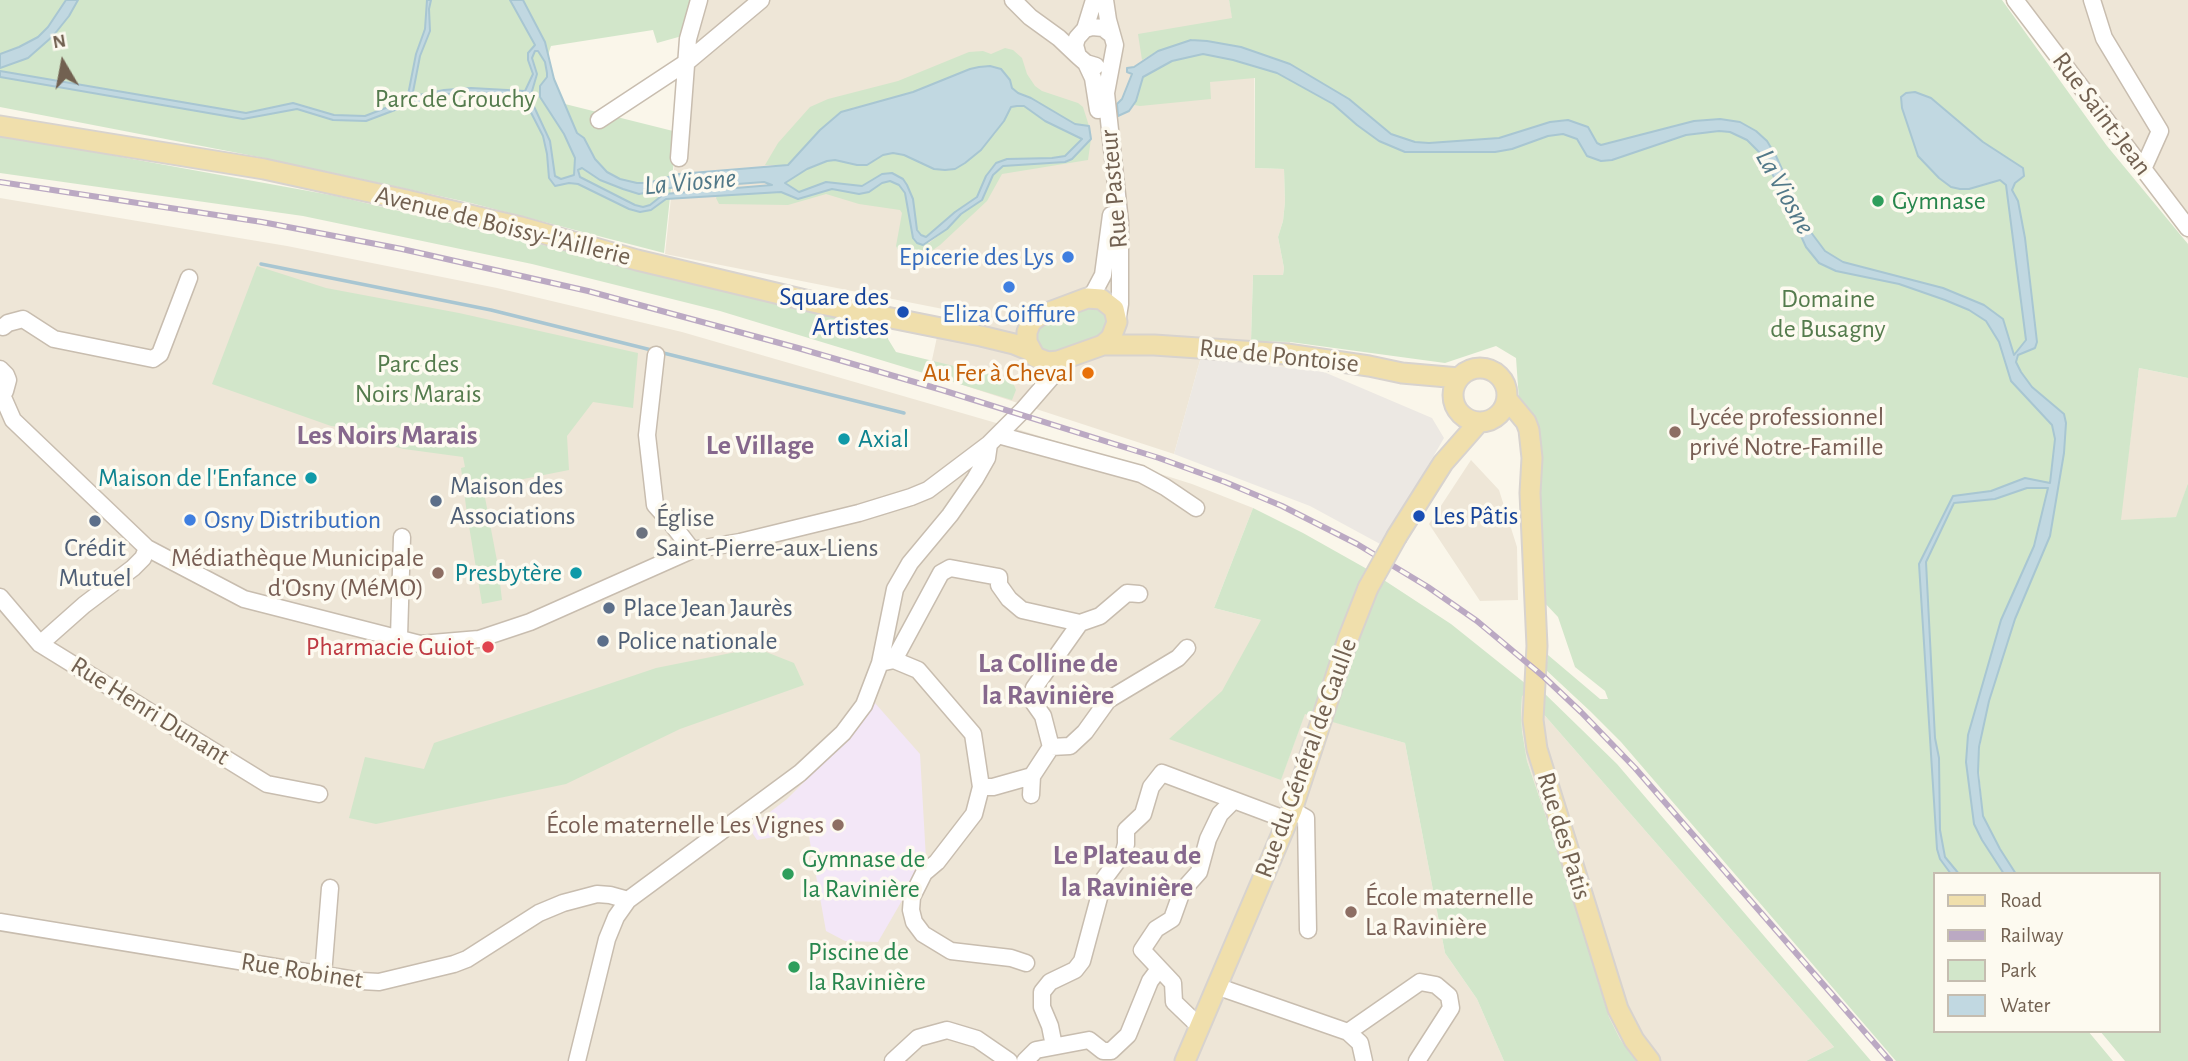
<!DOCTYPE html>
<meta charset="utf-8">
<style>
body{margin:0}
#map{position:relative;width:2188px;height:1061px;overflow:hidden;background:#faf6ea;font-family:"Alegreya Sans",sans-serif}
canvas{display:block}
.legend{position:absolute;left:1933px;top:872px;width:228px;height:161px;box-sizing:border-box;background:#fdfaf0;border:2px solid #c5bdb0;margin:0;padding:9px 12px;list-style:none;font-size:21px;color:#726151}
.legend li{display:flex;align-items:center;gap:14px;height:35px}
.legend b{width:35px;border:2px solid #c5bdb0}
.north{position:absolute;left:28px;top:28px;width:70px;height:70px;-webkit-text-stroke:5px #fdfaf0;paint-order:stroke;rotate:350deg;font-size:19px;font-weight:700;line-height:28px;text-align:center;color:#726151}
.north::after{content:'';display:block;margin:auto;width:24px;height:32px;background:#726151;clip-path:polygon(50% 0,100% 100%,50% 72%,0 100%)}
</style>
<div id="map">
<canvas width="2188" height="1061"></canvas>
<ul class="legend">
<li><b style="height:9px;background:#f0dfac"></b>Road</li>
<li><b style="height:9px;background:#bba9c3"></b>Railway</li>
<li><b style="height:19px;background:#d2e6ca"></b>Park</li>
<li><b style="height:19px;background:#c1d8e1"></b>Water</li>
</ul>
<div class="north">N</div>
</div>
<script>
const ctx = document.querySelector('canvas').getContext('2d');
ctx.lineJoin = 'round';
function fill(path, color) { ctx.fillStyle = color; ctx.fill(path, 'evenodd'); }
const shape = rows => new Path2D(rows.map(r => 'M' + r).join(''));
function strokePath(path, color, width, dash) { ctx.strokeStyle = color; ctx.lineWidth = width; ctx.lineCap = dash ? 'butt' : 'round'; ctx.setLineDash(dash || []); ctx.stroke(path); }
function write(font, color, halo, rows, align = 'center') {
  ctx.font = font + ' "Alegreya Sans",sans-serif'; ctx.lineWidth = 7; ctx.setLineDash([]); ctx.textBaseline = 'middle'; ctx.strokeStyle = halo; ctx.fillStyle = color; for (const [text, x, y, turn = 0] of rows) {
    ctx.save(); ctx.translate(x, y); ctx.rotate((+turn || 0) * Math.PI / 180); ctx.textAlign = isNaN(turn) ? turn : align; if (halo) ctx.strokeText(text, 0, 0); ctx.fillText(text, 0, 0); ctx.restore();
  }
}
fill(shape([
 [692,0,1229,0,1238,46,1254,50,1255,168,1284,169,1285,202,1283,221,1278,237,1284,268,1283,275,1253,275,1251,341,1290,342,1293,368,1201,357,1174,454,929,374,943,309,665,254],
 [2005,0,2188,0,2188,240],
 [0,198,287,246,497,288,682,332,1017,429,1192,484,1253,508,1214,608,1261,620,1281,779,1305,713,1405,743,1445,953,1477,999,1504,1061,0,1061],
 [2139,368,2188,378,2188,483,2177,517,2120,521],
 [1471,460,1499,490,1517,547,1518,600,1480,601,1429,524],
 [1526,684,1540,710,1834,1047,1806,1061,1636,1061,1620,1039,1609,1017,1560,858,1527,761,1522,731,1521,712,1522,695]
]), '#eee6d7');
fill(shape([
 [1201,357,1324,372,1432,418,1444,438,1382,545,1310,506,1174,454]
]), '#ece8e3');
fill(shape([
 [875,703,920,754,926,859,878,942,845,941,826,931,808,831,757,840,749,828,787,799,826,760]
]), '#f3e7f7');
fill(shape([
 [0,0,692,0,682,36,657,43,653,30,551,46,548,55,554,79,565,104,677,132,664,253,467,202,269,159,0,107],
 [1229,0,2002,0,2107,146,2188,244,2188,378,2139,368,2121,520,2176,517,2188,483,2188,1061,2125,1061,2100,1031,2158,1031,2158,874,2016,874,2000,849,1983,816,1978,760,1984,720,1976,724,1976,804,2010,874,1934,874,1934,1031,2088,1031,2113,1061,1896,1061,1621,742,1590,711,1546,670,1548,655,1600,699,1608,699,1605,691,1575,667,1558,617,1542,600,1544,561,1540,494,1542,448,1533,421,1519,400,1516,358,1496,346,1445,363,1290,342,1251,341,1253,275,1283,275,1284,268,1278,237,1283,221,1285,202,1284,169,1255,168,1255,78,1210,82,1211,99,1140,106,1134,105,1143,77,1172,61,1185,57,1203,54,1255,65,1181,43,1158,51,1142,60,1138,34,1232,18],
 [1005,48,1013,50,1022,58,1027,74,1035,86,1042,91,1078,103,1083,107,1089,126,1075,124,1031,98,1018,93,1012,88,1010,80,979,67,970,69,913,92,853,108,835,116,788,165,765,165,778,143,810,107,828,99,898,81,969,52,983,51,991,54],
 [1018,106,1024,106,1045,121,1082,138,1065,156,1052,158,1007,159,992,167,986,176,977,197,955,212,926,237,921,235,917,230,913,199,903,179,882,174,862,186,826,182,800,192,784,183,807,169,827,161,835,160,867,165,883,155,893,153,904,155,934,169,995,134,1011,107],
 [0,135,336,196,889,327,888,339,896,352,1012,380,1016,390,1012,400,720,311,532,264,303,216,0,173],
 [1090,139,1091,139,1088,160,1002,174,987,201,940,245,930,252,919,254,899,252,896,246,902,213,900,210,859,204,826,194,788,205,719,204,716,198,717,196,781,192,793,198,802,198,820,191,832,189,869,192,882,183,890,181,899,185,905,193,913,238,917,243,929,243,947,229,961,214,982,200,993,175,1003,166,1056,163,1072,159],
 [257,266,326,288,459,313,638,353,633,408,593,402,567,436,569,470,483,487,498,566,502,600,482,604,467,514,461,468,465,467,463,457,404,449,349,435,341,427,331,426,212,384],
 [1090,306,1096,307,1104,312,1108,319,1103,335,1054,353,1044,351,1039,346,1035,335,1041,324],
 [1253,508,1303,533,1367,569,1451,624,1526,684,1525,694,1522,696,1521,712,1522,731,1527,761,1560,858,1609,1017,1620,1039,1636,1061,1504,1061,1477,999,1445,953,1405,743,1305,714,1281,780,1169,739,1222,691,1261,620,1214,608],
 [756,648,794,663,804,685,680,729,566,784,376,824,349,818,365,757,424,769,434,743,656,668],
 [1542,691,1617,764,1871,1061,1806,1061,1834,1047,1540,710]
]), '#d2e6ca');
const water = shape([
 [66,0,78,0,69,16,53,36,28,58,0,68,0,54,19,47,38,37,48,27,66,0],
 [427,0,431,0,429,9,430,31,420,56,413,92,414,96,444,90,471,88,525,91,533,74,528,60,528,53,535,45,510,0,523,0,545,42,554,79,577,133,584,138,595,159,607,172,620,179,637,183,648,183,679,174,788,165,820,130,841,112,913,92,970,69,979,67,990,66,1001,69,1010,80,1012,88,1018,93,1031,98,1075,124,1089,126,1091,139,1072,159,1065,162,1003,166,993,175,982,200,961,214,947,229,923,245,917,243,913,238,905,193,899,185,890,181,882,183,869,192,859,194,832,189,798,199,781,192,666,199,651,210,640,212,629,209,578,184,569,183,555,186,549,178,547,154,543,136,524,99,516,96,447,94,403,107,366,121,333,120,297,109,243,119,0,77,0,71,246,113,293,103,334,115,365,116,401,102,408,95,416,54,425,29,427,0],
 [535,51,538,51,545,62,547,73,547,77,540,86,540,97,564,134,575,158,574,175,561,179,555,176,550,141,530,98,537,74,532,58,535,51],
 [1017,106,1024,106,1045,121,1082,139,1065,156,1052,158,1007,159,996,163,986,176,977,197,955,212,926,237,921,235,917,230,913,199,907,185,903,179,892,173,882,174,862,186,826,182,799,192,785,183,807,169,827,161,835,160,857,165,867,165,883,155,893,153,904,155,934,169,945,170,955,169,965,163,981,150,1004,121,1011,107,1017,106],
 [582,168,600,180,623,189,639,194,691,184,712,182,737,184,764,182,772,185,664,194,650,205,643,207,635,205,580,177,578,170,582,168],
 [1191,40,1207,41,1241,47,1290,64,1349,99,1391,134,1415,142,1429,143,1499,138,1550,122,1568,120,1588,127,1597,143,1601,145,1694,121,1720,119,1740,122,1756,131,1767,141,1776,156,1810,231,1825,251,1843,262,1943,288,1984,305,2003,319,2014,355,2026,340,2006,185,2000,180,1969,189,1960,189,1951,187,1939,178,1918,156,1902,108,1901,97,1906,93,1915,92,1931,98,1983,142,2023,168,2024,176,2015,183,2012,190,2018,201,2025,238,2037,342,2035,348,2018,355,2016,362,2021,372,2032,387,2064,414,2066,423,2064,453,2050,536,2015,619,1989,701,1979,747,1978,772,1983,816,2000,849,2016,874,2004,874,1982,840,1974,824,1966,762,1968,735,2001,620,2034,546,2048,488,2027,488,1995,499,1954,503,1926,562,1935,738,1939,758,1940,830,1945,857,1959,874,1951,874,1940,859,1937,849,1919,564,1953,496,1991,491,2025,478,2050,483,2055,439,2052,425,2011,381,1999,342,1986,321,1969,310,1945,300,1899,284,1836,271,1819,263,1806,247,1774,177,1760,153,1747,140,1730,132,1719,131,1686,135,1612,160,1601,161,1587,156,1577,139,1563,134,1548,136,1512,149,1495,152,1405,152,1379,141,1357,125,1333,104,1277,73,1233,60,1203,54,1172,61,1143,77,1136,101,1129,111,1118,116,1117,104,1122,99,1132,74,1127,72,1127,68,1134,67,1158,51,1191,40]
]);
fill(water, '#c1d8e1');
strokePath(water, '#a8c6d2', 2);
strokePath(shape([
 [261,264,491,310,904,413]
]), '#a8c6d2', 3.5);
const minor = shape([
 [1013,0,1030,17,1059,38,1078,56],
 [1105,0,1108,20,1115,45,1106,93,1120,222,1120,304,1117,322],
 [2015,0,2188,228],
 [2092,0,2104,38,2160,131,2143,169],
 [1085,29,1094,0],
 [1086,63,1093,78,1098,110],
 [1096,66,1086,63,1078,56,1075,45,1077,38,1085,29,1092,27,1103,28,1112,35],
 [599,120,687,62,761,0],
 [679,158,688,39,699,0],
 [1087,298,1094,292,1103,275,1111,215],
 [3,327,8,323,23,319,54,339,153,359,160,354,189,278],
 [656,355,647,435,655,505,672,524,692,550],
 [0,369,6,375,8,380,5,391,0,396],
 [2,395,13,420,147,548,244,599,420,644,479,639,530,622,692,550,740,542,859,513,911,497,928,490,989,444,1023,410,1069,357],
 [998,435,1141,474,1165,487,1196,508],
 [0,597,40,644,267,784,319,794],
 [1080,623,1100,616,1127,593,1139,594],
 [399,637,402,537],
 [40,644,84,605,133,568,143,558,147,548],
 [894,660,941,573,950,568,999,577,999,585,1009,599,1022,610,1080,623,1034,688,1031,699,1043,716,1051,747,1032,776,1031,795],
 [880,663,894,660,918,670,973,734,981,787,974,814,937,862,924,873,912,897,911,910,914,922,923,934,951,951,1011,958,1026,963],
 [1051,747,1070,746,1085,732,1108,700,1178,658,1187,648],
 [981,787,993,787,1032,776],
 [1292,810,1306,818,1308,930],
 [0,922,361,981,379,982,454,964,467,959,539,913,563,903,597,894,610,895,628,900],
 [323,975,330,888],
 [1216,986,1348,1032,1360,1043,1364,1061],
 [1200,1027,1174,1002,1173,983,1142,950,1156,929,1172,919,1182,891,1199,872,1208,839,1220,814,1233,801],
 [1348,1032,1420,982,1436,985,1449,996,1451,1008,1417,1061],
 [1054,1046,1050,1026,1042,1007,1042,992,1050,982,1075,970,1082,961,1104,879,1124,852,1126,844,1126,830,1143,814,1151,787,1162,773,1287,820],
 [577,1061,607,939,616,917,628,900,800,773,843,733,864,705,880,663,895,589,910,563,950,515,975,479,987,458,989,444],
 [893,1061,918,1038,947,1030,977,1039,1009,1061],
 [1025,1061,1036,1050,1089,1040,1103,1051,1111,1051,1128,1035,1150,981,1159,969]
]);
const major = shape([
 [0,126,264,169,406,200,521,227,637,260,826,305,981,336,1014,344,1031,351],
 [1087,298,1101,299,1114,309,1117,322,1111,338,1103,345,1058,361,1048,362,1035,357,1027,342,1027,332,1031,322,1039,316,1087,298],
 [1103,345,1154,345,1287,354,1369,366,1402,373,1459,378],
 '1453 395a27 27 0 1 1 54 0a27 27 0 1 1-54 0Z',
 [1507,399,1526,422,1529,430,1532,458,1530,493,1537,646,1533,720,1537,749,1618,1009,1634,1040,1650,1061],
 [1397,536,1443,463,1479,422],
 [1185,1061,1292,810,1348,639,1368,588]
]);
strokePath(minor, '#c8bdaf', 19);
strokePath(major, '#d8d3ce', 23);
strokePath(minor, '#fff', 16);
strokePath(major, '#f0dfac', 19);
const rail = shape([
 [0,182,262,222,402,249,588,291,798,348,942,390,1159,458,1225,482,1282,506,1357,544,1428,587,1477,621,1544,677,1581,712,1635,768,1890,1061]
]);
strokePath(rail, '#bba9c3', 6);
strokePath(rail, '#fdfaf0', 3.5, [10]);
const majorBridge = shape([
 [1368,588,1397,536]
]);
strokePath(majorBridge, '#d8d3ce', 23, []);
strokePath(majorBridge, '#f0dfac', 19);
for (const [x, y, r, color] of [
 [1878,201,7,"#2e9e5b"],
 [1068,257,7,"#3f7fe0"],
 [1009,287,7,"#3f7fe0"],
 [903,312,7,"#1a4fb4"],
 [1088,373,7,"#e8710a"],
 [1675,432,7,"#8d6e63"],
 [844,439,7,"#0f9aa8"],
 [311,478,7,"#0f9aa8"],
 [436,501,7,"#5c6f8a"],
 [1419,516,7,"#1a4fb4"],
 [190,520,7,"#3f7fe0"],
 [95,521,7,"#5c6f8a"],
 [642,533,7,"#6b7280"],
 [438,573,7,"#8d6e63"],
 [576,573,7,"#0f9aa8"],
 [609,608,7,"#5c6f8a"],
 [603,641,7,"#5c6f8a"],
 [488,647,7,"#e0444e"],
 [838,825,7,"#8d6e63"],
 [788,874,7,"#2e9e5b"],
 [1351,912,7,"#8d6e63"],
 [794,967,7,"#2e9e5b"]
]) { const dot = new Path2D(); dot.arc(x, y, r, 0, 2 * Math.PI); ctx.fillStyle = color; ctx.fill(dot); strokePath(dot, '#fdfaf0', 2.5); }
write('26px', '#547b4d', '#fdfaf0', [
 ["Parc de Grouchy",455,99],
 ["Domaine",1828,299],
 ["de Busagny",1828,329],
 ["Parc des",418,364],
 ["Noirs Marais",418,394]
]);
write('26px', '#726151', '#fdfaf0', [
 ["Rue Saint-Jean",2102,114,53],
 ["Rue Pasteur",1114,189,-95],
 ["Avenue de Boissy-l'Aillerie",503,226,14],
 ["Rue de Pontoise",1279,356,6],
 ["Rue Henri Dunant",150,711,32],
 ["Rue du Général de Gaulle",1306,758,-70],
 ["Rue des Patis",1564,836,73],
 ["Rue Robinet",302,971,9]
]);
write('26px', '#27864d', '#fdfaf0', [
 ["Gymnase",1892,201],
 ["Gymnase de",802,859],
 ["la Ravinière",802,889],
 ["Piscine de",808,952],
 ["la Ravinière",808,982]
], 'left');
write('26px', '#366cbe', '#fdfaf0', [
 ["Epicerie des Lys",1054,257],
 ["Eliza Coiffure",1009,314,"center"],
 ["Osny Distribution",204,520,"left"]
], 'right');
write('26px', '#164399', '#fdfaf0', [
 ["Square des",889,297],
 ["Artistes",889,327],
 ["Les Pâtis",1433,516,"left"]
], 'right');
write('26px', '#c56008', '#fdfaf0', [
 ["Au Fer à Cheval",1074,373]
], 'right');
write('26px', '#785e54', '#fdfaf0', [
 ["Lycée professionnel",1689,417],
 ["privé Notre-Famille",1689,447],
 ["Médiathèque Municipale",424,558,"right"],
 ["d'Osny (MéMO)",424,588,"right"],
 ["École maternelle Les Vignes",824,825,"right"],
 ["École maternelle",1365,897],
 ["La Ravinière",1365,927]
], 'left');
write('26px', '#0d838f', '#fdfaf0', [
 ["Axial",858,439,"left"],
 ["Maison de l'Enfance",297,478],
 ["Presbytère",562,573]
], 'right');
write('26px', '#4e5e75', '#fdfaf0', [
 ["Maison des",450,486],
 ["Associations",450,516],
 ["Crédit",95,548,"center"],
 ["Mutuel",95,578,"center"],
 ["Place Jean Jaurès",623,608],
 ["Police nationale",617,641]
], 'left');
write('26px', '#5b616d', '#fdfaf0', [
 ["Église",656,518],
 ["Saint-Pierre-aux-Liens",656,548]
], 'left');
write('26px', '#be3a42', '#fdfaf0', [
 ["Pharmacie Guiot",474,647]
], 'right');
write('italic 28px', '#517888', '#fdfaf0', [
 ["La Viosne",690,182,-5],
 ["La Viosne",1785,192,61]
]);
write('bold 28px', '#86688d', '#fdfaf0', [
 ["Les Noirs Marais",387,436],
 ["Le Village",760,446],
 ["La Colline de",1048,664],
 ["la Ravinière",1048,696],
 ["Le Plateau de",1127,856],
 ["la Ravinière",1127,888]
]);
</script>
